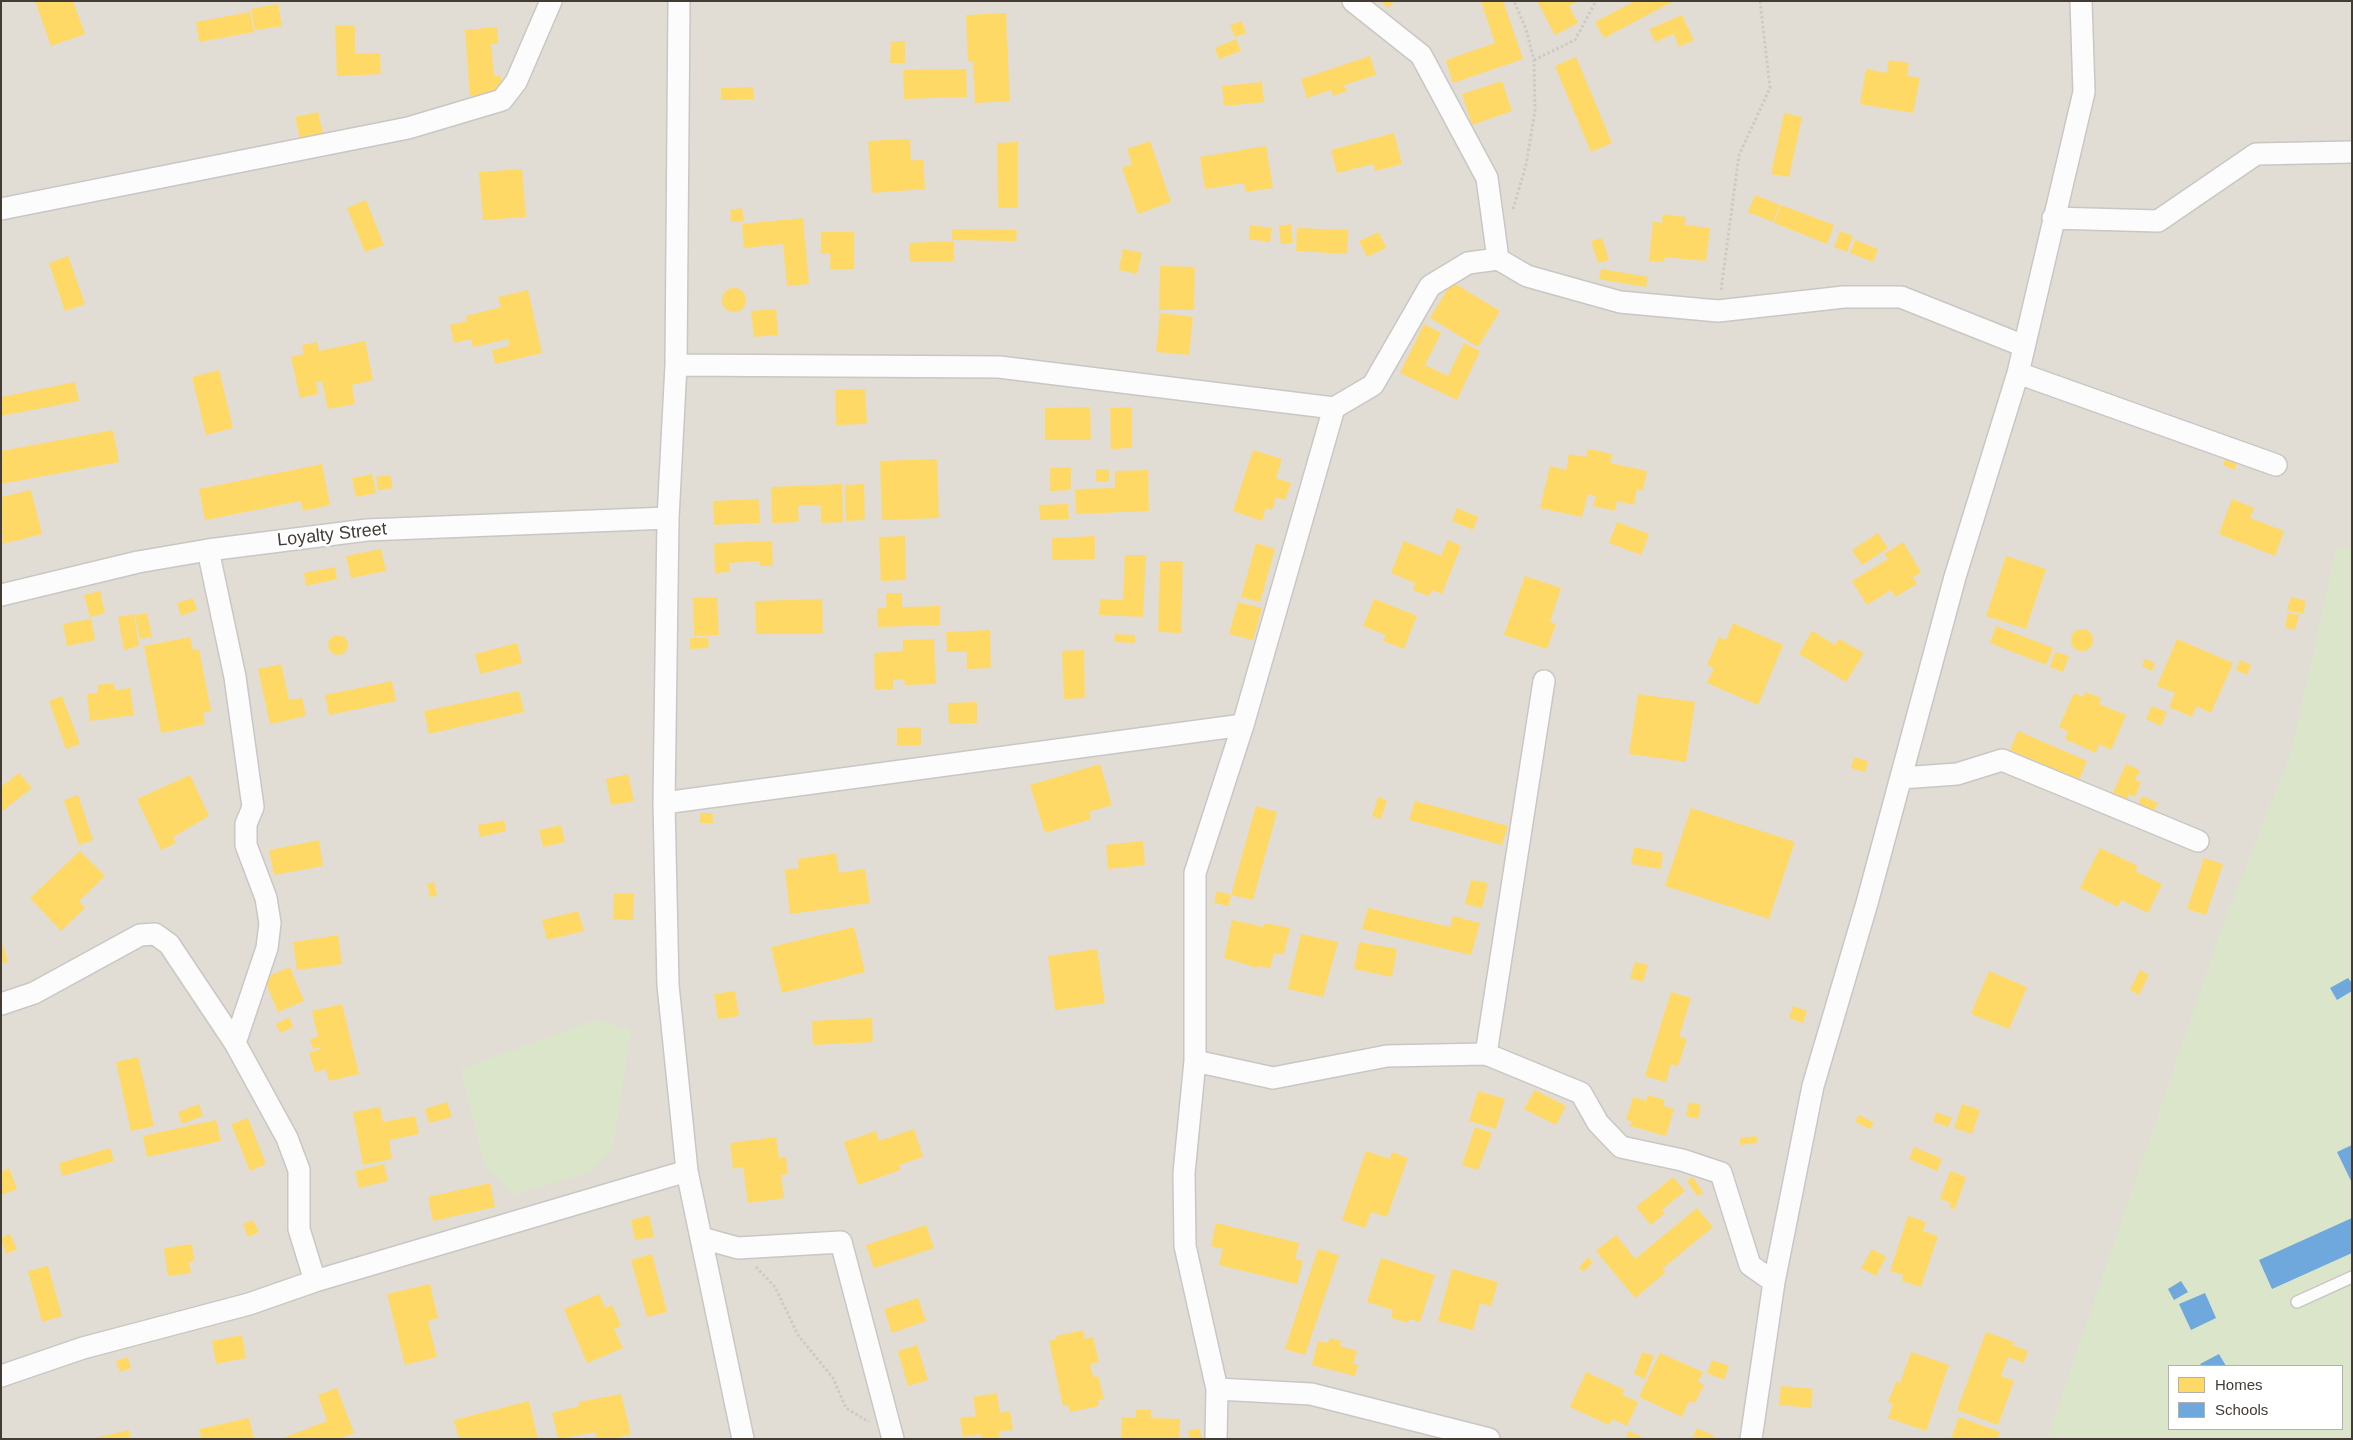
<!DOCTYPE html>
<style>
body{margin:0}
#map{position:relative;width:2353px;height:1440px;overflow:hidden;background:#edebe8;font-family:Arial,sans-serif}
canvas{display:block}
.frame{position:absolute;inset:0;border:2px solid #423c35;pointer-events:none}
.legend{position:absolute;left:2168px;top:1365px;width:175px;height:65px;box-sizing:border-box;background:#fff;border:1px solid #b3b1ae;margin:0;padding:6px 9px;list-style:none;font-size:15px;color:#423c35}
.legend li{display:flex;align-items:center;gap:10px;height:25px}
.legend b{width:25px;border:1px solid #b3b1ae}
</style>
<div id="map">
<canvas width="2353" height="1440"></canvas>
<div class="frame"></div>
<ul class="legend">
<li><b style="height:14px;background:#ffd966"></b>Homes</li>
<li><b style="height:14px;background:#6fa8dc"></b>Schools</li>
</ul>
</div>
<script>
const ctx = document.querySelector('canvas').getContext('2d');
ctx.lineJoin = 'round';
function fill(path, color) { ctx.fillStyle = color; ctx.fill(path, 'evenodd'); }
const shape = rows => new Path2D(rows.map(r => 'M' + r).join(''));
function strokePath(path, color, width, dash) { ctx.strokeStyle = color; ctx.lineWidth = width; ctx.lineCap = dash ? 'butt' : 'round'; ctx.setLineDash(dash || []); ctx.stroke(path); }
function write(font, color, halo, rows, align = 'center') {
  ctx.font = font + ' Arial,sans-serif'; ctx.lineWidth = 5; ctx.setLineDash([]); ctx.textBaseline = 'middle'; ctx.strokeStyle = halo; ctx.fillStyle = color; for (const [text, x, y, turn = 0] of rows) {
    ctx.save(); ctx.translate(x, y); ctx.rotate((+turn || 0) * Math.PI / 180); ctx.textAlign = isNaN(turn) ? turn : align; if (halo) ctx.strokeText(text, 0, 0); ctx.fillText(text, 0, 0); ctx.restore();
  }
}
fill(shape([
 [1,1,2352,1,2352,1439,1,1439],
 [2169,1366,2342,1366,2342,1429,2169,1429]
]), '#e1ddd5');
fill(shape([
 [2336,548,2352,548,2352,1439,2047,1439,2222,927,2291,752],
 [2169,1366,2342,1366,2342,1429,2169,1429],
 [595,1020,631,1029,613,1148,591,1172,512,1195,484,1164,461,1069]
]), '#dbe5ca');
fill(shape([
 [35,1,73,1,85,34,51,46],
 [1381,1,1394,1,1388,8],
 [1481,1,1503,1,1523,59,1453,83,1446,60,1495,43],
 [1537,1,1578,1,1569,6,1578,23,1555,35],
 [1635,1,1674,1,1604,38,1595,22],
 [278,4,282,26,255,30,251,9],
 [250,12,254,32,199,42,196,22],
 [1006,13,1010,101,975,103,973,62,968,62,966,15],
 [1682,15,1694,40,1679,47,1674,34,1655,42,1649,29],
 [1242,21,1246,33,1235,37,1230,25],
 [355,25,355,54,380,53,381,74,337,76,335,26],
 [497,27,498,43,491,44,494,76,501,76,502,93,470,96,465,30],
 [1236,39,1241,51,1219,59,1215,48],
 [891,41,905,41,905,63,890,63],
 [1370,56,1376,75,1344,85,1347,91,1333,96,1331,90,1307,98,1301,79],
 [1576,57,1612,143,1591,152,1555,66],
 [1889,60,1909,63,1907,76,1920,78,1913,113,1860,104,1866,69,1887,73],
 [966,69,967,97,904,99,903,70],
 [1502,81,1512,111,1472,125,1462,94],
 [1262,82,1264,102,1224,106,1222,86],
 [753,87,754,99,721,100,721,88],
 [318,112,323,133,300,138,295,117],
 [1784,113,1802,117,1789,177,1771,174],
 [1394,133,1402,164,1375,171,1373,164,1337,173,1331,150],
 [910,139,911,161,923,159,925,189,872,193,868,141],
 [1150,141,1171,202,1138,214,1122,168,1132,164,1127,149],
 [1018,142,1018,208,998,208,997,143],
 [1266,146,1273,188,1246,192,1244,183,1205,189,1200,157],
 [522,169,526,217,483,220,479,172],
 [1755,195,1780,205,1773,222,1748,212],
 [366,200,384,245,365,252,347,208],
 [1781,205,1834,225,1827,244,1774,223],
 [742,208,744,221,731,222,730,210],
 [1663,214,1686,217,1685,225,1710,228,1706,261,1665,257,1664,262,1649,261,1653,221,1662,223],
 [803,218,809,284,787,286,783,244,744,248,742,224],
 [1291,224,1293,243,1281,244,1279,226],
 [1250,225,1272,228,1270,242,1249,239],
 [1297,228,1348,230,1347,254,1296,251],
 [952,229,1017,230,1016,241,952,240],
 [1840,231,1853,236,1847,252,1834,247],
 [821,232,854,232,854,269,830,269,830,253,821,254],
 [1379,232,1386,248,1367,257,1359,241],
 [1602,238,1609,260,1598,263,1591,241],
 [1855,240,1878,249,1873,262,1850,253],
 [954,241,954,261,910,262,909,243],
 [1123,249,1142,253,1137,274,1119,270],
 [68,256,85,304,65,311,49,263],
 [1160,266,1195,267,1194,310,1159,310],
 [1601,269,1648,277,1646,287,1599,279],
 [1452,282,1500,311,1478,347,1430,318],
 '722 300a12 12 0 1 1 24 0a12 12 0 1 1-24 0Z',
 [528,290,542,353,495,364,492,350,509,346,508,339,473,347,471,339,454,343,450,325,467,321,466,316,501,307,498,297],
 [776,309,778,335,754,337,751,311],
 [1160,313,1193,317,1189,355,1156,352],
 [1424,324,1441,333,1425,365,1448,376,1464,343,1480,351,1457,400,1400,373],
 [365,341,373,380,352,385,355,404,328,409,322,381,316,382,318,394,300,398,291,357,304,354,302,345,317,342,319,351],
 [219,370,233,428,206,435,192,377],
 [75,382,79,401,1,416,1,397],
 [865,389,867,424,836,425,835,390],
 [1090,407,1091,440,1045,440,1045,408],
 [1132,407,1132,448,1111,449,1110,408],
 [113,430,119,462,1,484,1,451],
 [1588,449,1612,454,1610,463,1647,471,1643,490,1637,489,1634,505,1617,501,1615,511,1593,506,1596,496,1588,494,1582,517,1540,508,1550,466,1566,470,1569,454,1586,457],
 [1253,450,1282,459,1276,478,1291,483,1285,500,1276,497,1272,510,1266,508,1262,521,1233,511],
 [937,459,939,518,882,520,880,461],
 [2225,459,2237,464,2234,470,2223,465],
 [322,464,330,505,303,511,301,501,205,520,199,489],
 [1071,467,1071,490,1050,491,1050,468],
 [1096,469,1109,469,1109,481,1096,482],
 [1148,470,1149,511,1076,514,1075,489,1115,488,1115,471],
 [372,474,376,493,356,497,352,478],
 [390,475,393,488,378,490,376,477],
 [842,484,843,522,821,523,821,505,798,506,799,522,772,523,771,487],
 [864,484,865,520,846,521,845,485],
 [31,490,42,534,3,544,1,497],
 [759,499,760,523,714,525,713,501],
 [2232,499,2254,508,2250,518,2284,531,2275,556,2219,534],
 [1068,504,1069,519,1040,520,1039,505],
 [1457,508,1478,517,1473,530,1452,521],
 [1617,522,1649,534,1641,555,1609,543],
 [1878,533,1888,548,1862,565,1852,550],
 [905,536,906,580,881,581,879,537],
 [1095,536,1095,559,1052,560,1052,538],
 [1448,540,1461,546,1442,594,1432,590,1429,596,1413,590,1415,583,1391,573,1404,541,1441,556],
 [772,541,773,566,760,566,759,561,729,563,730,572,715,573,714,543],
 [1903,542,1921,572,1913,577,1917,584,1895,597,1891,590,1867,605,1852,581,1888,559,1884,554],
 [1256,543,1275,549,1260,602,1241,597],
 [381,549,386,571,351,578,346,556],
 [1125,555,1146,555,1143,617,1099,615,1100,599,1123,600],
 [2006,556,2046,569,2026,629,1986,616],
 [1160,561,1183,561,1181,633,1158,632],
 [335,567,337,579,306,586,304,573],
 [1525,576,1561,588,1550,622,1556,624,1547,649,1504,635],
 [100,591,105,613,90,617,84,595],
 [886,593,902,593,902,607,940,606,940,625,878,627,877,609,886,608],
 [717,597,719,635,694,636,693,598],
 [2291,597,2306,601,2303,614,2287,610],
 [193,598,197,610,181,616,177,603],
 [822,599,823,634,756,634,755,601],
 [1374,599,1417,616,1404,649,1383,641,1386,635,1363,626],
 [1238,602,1262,608,1253,640,1229,634],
 [147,613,152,637,140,639,135,615],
 [2288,613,2299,615,2295,630,2285,627],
 [134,614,139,646,124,650,118,617],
 [91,619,95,640,67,646,63,624],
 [1733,623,1783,645,1758,705,1707,683,1714,668,1707,665,1719,637,1726,640],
 [1996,626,2053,648,2046,665,1990,643],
 '2071 640a11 11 0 1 1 22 0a11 11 0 1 1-22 0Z',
 [990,630,991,668,967,669,967,652,947,652,946,632],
 [1812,631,1835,645,1839,639,1864,653,1846,682,1799,654],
 [1115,634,1135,635,1135,643,1114,642],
 '328 645a10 10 0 1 1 20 0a10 10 0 1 1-20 0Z',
 [190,637,193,650,199,649,211,711,203,713,205,724,161,733,144,646],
 [690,638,708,638,709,648,690,649],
 [934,639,936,684,905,685,904,679,893,680,893,689,875,689,874,653,903,651,903,640],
 [2177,639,2233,663,2211,713,2196,706,2192,717,2169,707,2175,693,2157,686],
 [517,643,522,663,480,674,475,654],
 [1084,650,1085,698,1064,699,1062,651],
 [2055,652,2069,656,2063,672,2050,667],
 [2145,659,2155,663,2152,671,2142,666],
 [2240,660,2251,665,2247,675,2236,670],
 [281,664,289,700,302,698,306,716,270,724,258,669],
 [392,681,396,701,329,715,325,695],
 [114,683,115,690,130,688,134,715,90,721,87,694,98,693,97,685],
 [519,691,524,712,429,734,424,711],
 [2085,692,2101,698,2099,704,2126,715,2111,750,2099,744,2096,753,2065,739,2068,731,2059,727,2074,693,2083,697],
 [1638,694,1695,702,1686,762,1629,754],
 [62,696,80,744,66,749,49,701],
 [977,702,977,723,949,724,948,703],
 [2152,706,2167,712,2161,726,2146,719],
 [921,727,921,745,897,746,897,728],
 [2018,731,2087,761,2079,780,2010,750],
 [1854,757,1868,761,1865,772,1851,768],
 [1100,764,1112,805,1089,812,1091,819,1045,833,1030,785],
 [2126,764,2140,770,2135,780,2141,782,2135,797,2129,794,2126,801,2112,795],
 [19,773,32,788,1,812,1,787],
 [628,774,634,801,611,805,606,779],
 [190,775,209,816,173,837,176,843,161,850,137,799],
 [78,795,93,840,79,845,64,800],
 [2142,796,2158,803,2154,811,2138,804],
 [1378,797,1387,800,1381,819,1372,816],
 [1415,801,1508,826,1502,845,1409,820],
 [1256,806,1277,812,1253,900,1231,895],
 [1691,808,1795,842,1769,919,1665,886],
 [700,813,713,813,713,823,700,823],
 [504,820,506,831,480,837,478,825],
 [561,825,565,842,543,847,539,830],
 [319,840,323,866,274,875,269,850],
 [1143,841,1145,865,1108,869,1106,845],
 [1634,847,1663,853,1661,869,1631,864],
 [2100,848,2138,866,2135,871,2162,884,2148,913,2121,900,2118,907,2080,888],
 [80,851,105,876,79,901,85,908,61,931,30,898],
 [836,853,839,873,865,869,870,903,790,914,785,870,799,868,798,859],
 [2204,858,2223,864,2206,915,2187,909],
 [1471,880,1488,883,1482,908,1465,904],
 [434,882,437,896,430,897,427,884],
 [1217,891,1231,895,1229,906,1214,903],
 [614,893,634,894,633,920,613,919],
 [1368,908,1450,927,1453,916,1480,923,1471,955,1362,929],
 [578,911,584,931,547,940,542,920],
 [1232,920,1264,927,1265,923,1290,928,1284,954,1274,953,1270,968,1258,966,1258,968,1224,958],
 [854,927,865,972,782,993,771,947],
 [1301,934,1338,942,1323,997,1288,989],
 [338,935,342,964,297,970,293,942],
 [1,939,8,962,1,964],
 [1359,942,1397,949,1392,977,1354,969],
 [1097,949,1105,1003,1055,1010,1048,956],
 [1635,962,1648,965,1643,982,1630,978],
 [290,967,304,1001,278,1012,264,978],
 [2140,970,2149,975,2139,995,2130,990],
 [1989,971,2027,987,2009,1029,1971,1014],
 [735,991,739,1016,718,1019,714,994],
 [1671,992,1691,998,1679,1037,1687,1039,1678,1066,1671,1064,1666,1082,1645,1076],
 [342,1004,359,1074,329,1081,326,1069,315,1072,309,1053,321,1049,320,1047,313,1049,310,1039,318,1037,312,1011],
 [1793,1006,1807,1011,1803,1023,1789,1018],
 [289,1017,293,1027,280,1033,276,1024],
 [872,1018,873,1042,813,1045,812,1021],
 [138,1057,154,1126,131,1131,116,1062],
 [1535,1090,1566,1106,1556,1125,1524,1109],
 [1478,1091,1505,1099,1496,1129,1469,1121],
 [1648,1095,1665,1100,1663,1106,1674,1109,1666,1136,1630,1126,1632,1121,1626,1120,1633,1097,1646,1101],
 [447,1102,452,1117,429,1123,425,1109],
 [1689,1102,1701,1105,1698,1119,1686,1116],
 [199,1104,203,1116,182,1124,178,1112],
 [1962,1104,1980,1110,1972,1134,1954,1128],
 [380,1107,383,1122,415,1116,419,1134,389,1140,392,1159,363,1165,353,1112],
 [1936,1112,1952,1118,1948,1127,1933,1122],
 [1859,1115,1874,1123,1870,1129,1855,1122],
 [248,1118,266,1164,250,1171,231,1124],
 [216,1120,221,1141,147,1157,143,1136],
 [1475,1127,1492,1133,1478,1170,1462,1165],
 [914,1129,923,1157,899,1165,900,1170,858,1185,844,1142,876,1131,879,1141],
 [1757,1136,1757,1143,1740,1145,1740,1138],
 [776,1137,779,1158,786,1157,788,1174,781,1175,784,1198,748,1203,743,1167,733,1169,730,1143],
 [1914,1147,1942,1159,1937,1171,1909,1159],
 [110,1148,114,1161,62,1176,59,1163],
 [1366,1151,1390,1159,1392,1152,1408,1158,1387,1217,1371,1212,1365,1228,1342,1220],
 [384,1164,388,1181,359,1188,355,1171],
 [9,1168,17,1189,1,1195,1,1172],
 [1950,1171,1966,1177,1955,1209,1949,1208,1951,1203,1940,1199],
 [1673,1177,1685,1191,1662,1210,1665,1213,1651,1225,1636,1207],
 [1693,1177,1703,1193,1697,1196,1687,1181],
 [490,1183,495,1207,433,1221,428,1197],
 [1697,1208,1713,1227,1662,1269,1666,1272,1635,1298,1596,1251,1616,1235,1635,1259],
 [649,1215,654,1237,635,1240,631,1220],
 [1908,1216,1926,1222,1923,1231,1938,1236,1921,1287,1902,1281,1903,1275,1890,1271],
 [253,1220,259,1232,248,1237,243,1224],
 [1216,1223,1299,1243,1295,1259,1303,1261,1297,1284,1219,1265,1223,1249,1211,1246],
 [926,1225,934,1248,874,1268,866,1245],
 [10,1234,17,1249,6,1254,1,1238],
 [192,1244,194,1261,189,1262,191,1273,168,1276,164,1248],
 [1318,1249,1339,1255,1305,1355,1285,1349],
 [1872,1249,1886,1257,1876,1276,1861,1268],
 [652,1254,667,1312,647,1317,631,1260],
 [1588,1257,1593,1263,1583,1272,1579,1267],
 [1381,1258,1435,1275,1420,1322,1410,1319,1408,1323,1391,1318,1393,1310,1367,1302],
 [48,1266,62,1316,42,1322,28,1271],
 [1452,1269,1498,1282,1491,1306,1480,1303,1473,1330,1438,1321],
 [430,1284,438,1318,428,1321,437,1357,405,1365,387,1294],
 [599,1294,605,1308,612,1305,621,1326,614,1329,623,1348,587,1363,564,1309],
 [918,1298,926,1321,892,1333,884,1309],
 [1083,1330,1085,1339,1093,1337,1099,1362,1090,1364,1093,1377,1098,1376,1104,1399,1098,1400,1099,1406,1070,1412,1068,1405,1063,1406,1049,1341,1057,1339,1056,1336],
 [1986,1332,2014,1342,2012,1345,2028,1351,2024,1363,2008,1357,2001,1376,2014,1381,1998,1425,1957,1410],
 [242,1335,246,1358,216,1364,212,1341],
 [1330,1338,1341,1341,1340,1346,1357,1351,1353,1364,1358,1365,1355,1376,1312,1365,1318,1341,1328,1343],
 [917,1345,928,1380,908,1386,898,1351],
 [1642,1352,1654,1356,1645,1379,1634,1374],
 [1911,1352,1949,1365,1926,1431,1888,1418,1893,1404,1888,1402,1896,1382,1900,1383],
 [1660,1353,1703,1372,1698,1382,1704,1385,1695,1403,1689,1401,1682,1417,1639,1397],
 [128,1357,131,1368,120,1372,116,1361],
 [1712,1360,1729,1366,1724,1380,1707,1373],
 [1586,1372,1625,1390,1622,1395,1638,1402,1627,1426,1612,1419,1609,1425,1570,1407],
 [1781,1386,1813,1389,1811,1408,1779,1405],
 [337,1388,354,1433,338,1439,280,1439,327,1421,318,1395],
 [997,1393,1000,1413,1010,1411,1013,1430,999,1431,1000,1439,981,1439,981,1434,963,1437,960,1418,976,1416,973,1397],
 [621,1394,631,1434,612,1439,597,1439,595,1432,558,1439,552,1413,579,1406,579,1402],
 [529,1401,538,1439,459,1439,454,1420],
 [1136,1410,1151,1410,1151,1418,1180,1419,1179,1439,1121,1439,1122,1417,1136,1418],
 [1959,1417,2000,1432,1998,1437,2001,1439,1951,1439],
 [249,1418,254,1439,201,1439,199,1429],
 [1199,1428,1202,1438,1190,1439,1188,1431],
 [1697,1428,1714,1436,1713,1439,1692,1439],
 [129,1430,131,1439,94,1439,94,1438],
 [1629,1431,1646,1439,1625,1439]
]), '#ffd966');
fill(shape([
 [2348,978,2352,983,2352,991,2337,1000,2330,988],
 [2352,1145,2352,1183,2337,1152],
 [2352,1218,2352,1253,2272,1289,2259,1260],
 [2181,1281,2188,1292,2174,1300,2168,1289],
 [2205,1293,2216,1318,2191,1330,2179,1304],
 [2219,1354,2226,1366,2202,1366,2200,1364]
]), '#6fa8dc');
const lane = shape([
 [2297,1302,2352,1277]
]);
const street = shape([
 [679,1,676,365,668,518,664,803,668,985,687,1171,743,1439],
 [1353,1,1421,55,1487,178,1498,259,1527,276,1620,302,1718,311,1844,297,1901,297,2024,346],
 [1,209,408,128,502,100,516,82,551,1],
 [2053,218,2158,221,2256,154,2352,152],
 [676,365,999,367,1334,408],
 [2018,373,2276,465],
 [208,550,235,677,253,807,246,824,246,845,266,898,270,923,267,948,235,1043],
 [1,595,138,562,208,550,367,530,668,518],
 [1901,778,1957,774,2002,760,2198,841],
 [664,803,1243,725],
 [1,1004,34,993,140,935,155,934,169,944,235,1043,287,1138,299,1170,299,1229,315,1281],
 [1486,1054,1544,681],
 [1195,1061,1273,1078,1387,1056,1486,1054,1581,1093,1598,1123,1621,1147,1682,1160,1721,1173,1750,1265,1774,1282],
 [702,1238,738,1248,841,1242,893,1439],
 [1,1376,83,1348,249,1304,315,1281,687,1171],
 [1217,1389,1311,1394,1489,1439],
 [1216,1439,1217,1389,1185,1246,1184,1173,1195,1061,1195,873,1243,725,1334,408,1373,385,1430,286,1468,263,1498,259],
 [1751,1439,1774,1282,1813,1086,1867,903,1955,577,2018,373,2084,92,2081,1]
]);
strokePath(lane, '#c9c7c4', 14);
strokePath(street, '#c9c7c4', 24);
strokePath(shape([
 [1534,60,1575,40,1596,1],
 [1513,209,1526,165,1535,111,1534,60,1526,29,1514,1],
 [1721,290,1739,155,1770,88,1760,1],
 [756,1267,775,1287,798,1335,833,1378,846,1408,869,1422]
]), '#cbcac6', 3, [2.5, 2.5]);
strokePath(lane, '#fcfcfc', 11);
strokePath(street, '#fcfcfc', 21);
write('18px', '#423c35', '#fff', [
 ["Loyalty Street",332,535,-6]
]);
</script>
